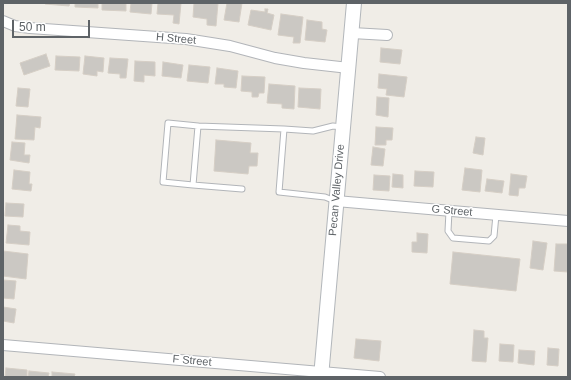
<!DOCTYPE html>
<style>
body{margin:0}
#map{position:relative;width:571px;height:380px;overflow:hidden;background:#f0ede7;font-family:Helvetica,sans-serif}
canvas{display:block}
.frame{position:absolute;inset:0;border:4px solid #5e6367;pointer-events:none}
.scale{position:absolute;left:12px;top:20px;width:78px;height:18px;box-sizing:border-box;border:2px solid #5e6367;border-top:0;padding-left:5px;font-size:12px;line-height:14px;white-space:nowrap;color:#5e6367;-webkit-text-stroke:3px #fff;paint-order:stroke}
</style>
<div id="map">
<canvas width="571" height="380"></canvas>
<div class="frame"></div>
<div class="scale">50 m</div>
</div>
<script>
const ctx = document.querySelector('canvas').getContext('2d');
ctx.lineJoin = 'round';
function fill(path, color) { ctx.fillStyle = color; ctx.fill(path, 'evenodd'); }
const shape = rows => new Path2D(rows.map(r => 'M' + r).join(''));
function strokePath(path, color, width, dash) { ctx.strokeStyle = color; ctx.lineWidth = width; ctx.lineCap = dash ? 'butt' : 'round'; ctx.setLineDash(dash || []); ctx.stroke(path); }
function write(font, color, halo, rows, align = 'center') {
  ctx.font = font + ' Helvetica,sans-serif'; ctx.lineWidth = 3; ctx.setLineDash([]); ctx.textBaseline = 'middle'; ctx.strokeStyle = halo; ctx.fillStyle = color; for (const [text, x, y, turn = 0] of rows) {
    ctx.save(); ctx.translate(x, y); ctx.rotate((+turn || 0) * Math.PI / 180); ctx.textAlign = isNaN(turn) ? turn : align; if (halo) ctx.strokeText(text, 0, 0); ctx.fillText(text, 0, 0); ctx.restore();
  }
}
const building = shape([
 [45,3,70,3,69,6,45,4,45,3],
 [75,3,98,3,98,8,75,7,75,3],
 [102,3,126,3,126,11,102,10,102,3],
 [131,3,152,3,151,14,130,12,131,3],
 [158,3,181,3,179,24,173,23,174,15,157,14,158,3],
 [194,3,218,3,216,26,207,25,207,19,193,17,194,3],
 [227,3,242,3,239,22,224,20,227,3],
 [265,9,268,9,267,13,274,15,271,30,248,25,251,10,265,12,265,9],
 [281,14,303,17,300,43,293,43,294,37,278,35,281,14],
 [307,20,322,22,322,29,327,30,325,42,305,40,307,20],
 [381,48,402,50,400,64,380,62,381,48],
 [46,54,50,66,24,75,20,63,46,54],
 [56,56,80,57,79,71,55,70,56,56],
 [85,56,104,58,103,72,97,71,97,76,83,74,85,56],
 [110,58,128,59,126,78,120,78,120,74,108,73,110,58],
 [135,61,155,62,155,76,144,75,144,82,134,81,135,61],
 [163,62,183,65,181,78,162,76,163,62],
 [189,65,210,67,208,83,187,81,189,65],
 [217,68,238,71,236,88,224,87,224,84,215,84,217,68],
 [379,74,407,77,404,97,386,95,387,89,378,88,379,74],
 [242,76,265,77,264,93,259,93,258,97,252,97,252,92,241,91,242,76],
 [269,84,295,86,294,109,282,108,282,104,267,103,269,84],
 [18,88,30,89,28,107,16,106,18,88],
 [299,88,321,89,320,109,298,107,299,88],
 [377,97,389,98,388,117,376,115,377,97],
 [17,115,41,117,40,128,35,127,34,140,15,139,17,115],
 [376,127,393,128,392,140,386,140,386,145,375,145,376,127],
 [476,137,485,138,483,155,473,153,476,137],
 [216,140,251,143,250,153,258,153,257,166,249,166,248,174,214,171,216,140],
 [12,142,25,143,24,155,30,155,29,163,10,160,12,142],
 [373,147,385,149,383,166,371,165,373,147],
 [465,168,482,170,480,192,462,190,465,168],
 [14,170,30,172,29,184,32,184,31,191,12,189,14,170],
 [415,171,434,172,433,187,414,186,415,171],
 [393,174,403,175,403,188,392,187,393,174],
 [511,174,527,176,525,188,519,188,518,196,509,195,511,174],
 [374,175,390,176,389,191,373,190,374,175],
 [487,179,504,181,502,193,485,191,487,179],
 [6,203,24,204,23,217,5,216,6,203],
 [8,225,20,226,20,231,30,232,29,245,6,243,8,225],
 [417,233,428,234,427,253,412,252,412,242,417,242,417,233],
 [533,241,547,243,543,270,530,268,533,241],
 [556,244,568,244,568,272,554,271,556,244],
 [3,251,28,254,26,279,3,276,3,251],
 [453,252,520,259,516,291,450,284,453,252],
 [3,280,16,281,14,299,3,298,3,280],
 [3,307,16,309,14,323,3,321,3,307],
 [474,330,484,331,484,338,488,338,486,362,472,361,474,330],
 [356,339,381,341,379,361,354,358,356,339],
 [500,344,514,345,513,362,499,361,500,344],
 [548,348,559,349,558,366,547,365,548,348],
 [519,350,535,351,534,365,518,363,519,350],
 [6,368,27,370,27,377,5,377,6,368],
 [29,371,49,373,48,377,28,377,29,371],
 [52,372,75,374,74,377,52,377,52,372]
]);
fill(building, '#cbc8c3');
strokePath(building, '#d5cec5', 1);
const service = shape([
 [193,185,163,182,168,123,198,126],
 [242,189,193,185,198,126,284,129],
 [335,201,325,197,279,192,284,129,313,131,333,126,342,127],
 [449,211,448,231,453,238,489,241,494,236,496,215]
]);
const minor = shape([
 [3,21,15,26,30,28,186,39,230,46,275,58,304,63,349,68],
 [352,33,387,35],
 [336,201,568,221],
 [3,345,380,377]
]);
const secondary = shape([
 [321,377,354,3]
]);
strokePath(service, '#b2b5b9', 7);
strokePath(minor, '#b2b5b9', 12);
strokePath(secondary, '#b3b7bb', 16);
strokePath(service, '#fff', 5);
strokePath(minor, '#fff', 10);
strokePath(secondary, '#fff', 14);
write('11px', '#5e6367', '#fff', [
 ["H Street",176,39,5],
 ["Pecan Valley Drive",337,190,-85],
 ["G Street",452,211,5],
 ["F Street",192,361,5]
]);
</script>
